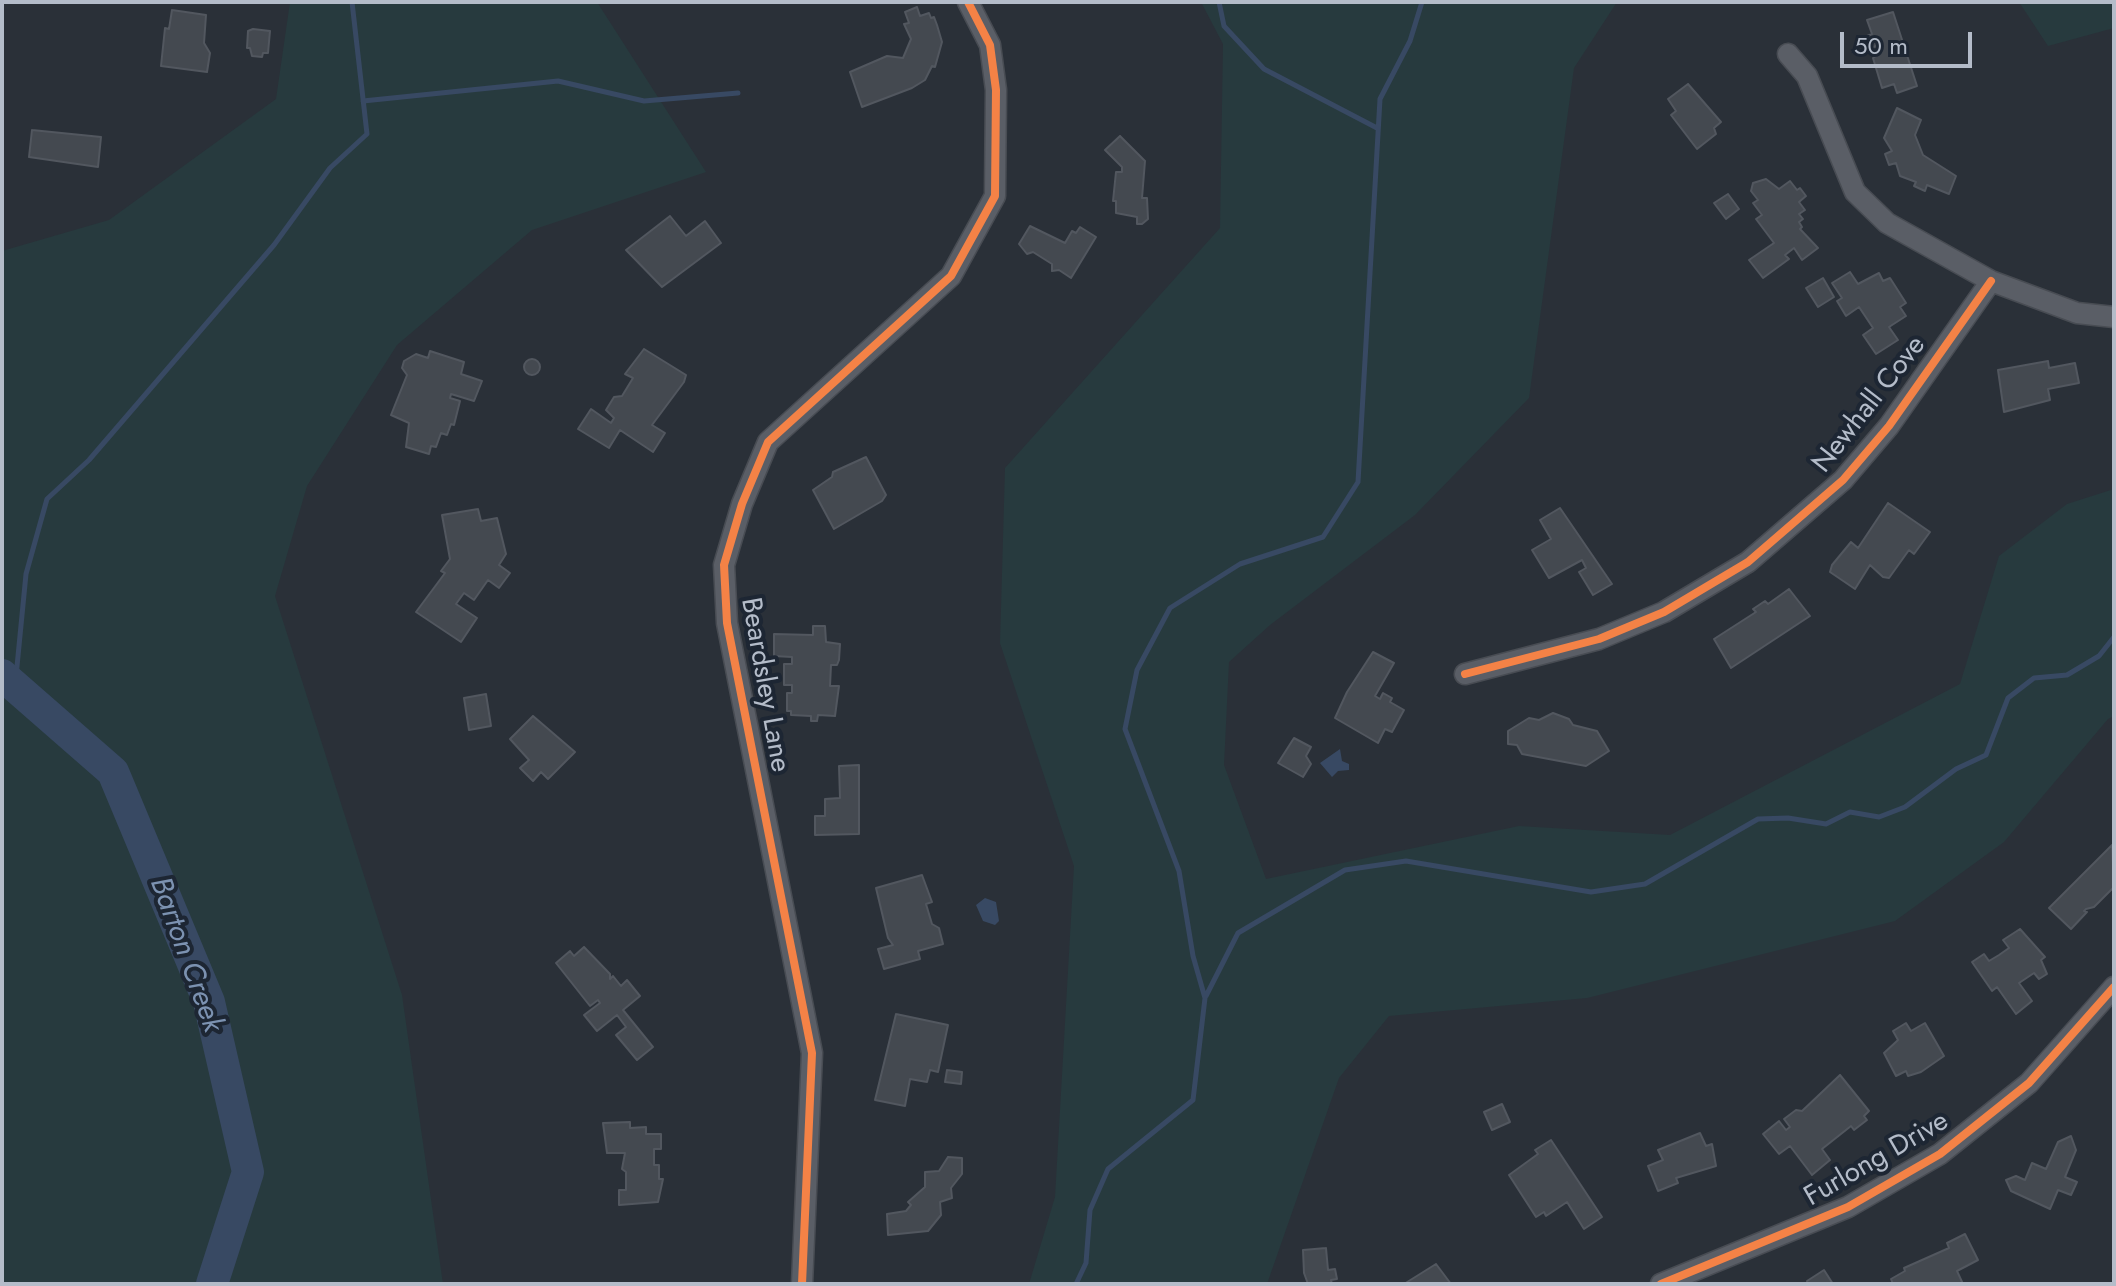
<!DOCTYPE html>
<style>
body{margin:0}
#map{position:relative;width:2116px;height:1286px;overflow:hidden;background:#2a3038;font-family:Jost,sans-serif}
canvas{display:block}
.frame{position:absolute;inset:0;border:4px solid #b4bcc9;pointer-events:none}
.scale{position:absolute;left:1840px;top:32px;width:132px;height:36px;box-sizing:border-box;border:4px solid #b4bcc9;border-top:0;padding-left:10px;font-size:24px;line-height:28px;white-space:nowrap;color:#b4bcc9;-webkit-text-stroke:6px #1d2633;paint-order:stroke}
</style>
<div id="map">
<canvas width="2116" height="1286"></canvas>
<div class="frame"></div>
<div class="scale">50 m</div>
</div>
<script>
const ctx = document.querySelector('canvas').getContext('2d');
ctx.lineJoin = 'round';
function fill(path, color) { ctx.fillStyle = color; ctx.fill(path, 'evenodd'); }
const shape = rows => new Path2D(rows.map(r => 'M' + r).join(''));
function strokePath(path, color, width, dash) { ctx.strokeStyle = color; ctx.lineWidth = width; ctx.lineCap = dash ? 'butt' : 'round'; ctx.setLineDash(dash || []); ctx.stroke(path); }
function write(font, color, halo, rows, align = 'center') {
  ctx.font = font + ' Jost,sans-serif'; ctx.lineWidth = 8; ctx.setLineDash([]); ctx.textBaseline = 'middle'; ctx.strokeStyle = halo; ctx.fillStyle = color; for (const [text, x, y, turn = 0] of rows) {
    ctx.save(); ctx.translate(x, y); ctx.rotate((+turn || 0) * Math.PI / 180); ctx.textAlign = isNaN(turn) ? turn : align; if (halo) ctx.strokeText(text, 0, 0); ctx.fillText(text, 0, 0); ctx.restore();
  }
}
fill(shape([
 [290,2,597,2,706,172,532,230,397,345,307,486,275,596,402,995,443,1284,2,1284,2,251,109,220,276,99],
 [1201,2,1617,2,1574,68,1529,398,1415,515,1270,625,1229,662,1224,765,1266,879,1519,826,1670,835,1960,684,1999,556,2067,504,2114,489,2114,716,2108,719,2004,842,1895,921,1587,998,1389,1016,1339,1078,1267,1284,1029,1284,1055,1197,1074,866,1000,643,1005,468,1220,228,1223,44],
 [2019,2,2114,2,2114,28,2048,46]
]), '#273a3e');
fill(shape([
 [1340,749,1342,761,1349,764,1349,770,1338,771,1332,777,1320,763],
 [985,898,996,902,999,921,995,925,983,921,976,905]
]), '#384963');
strokePath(shape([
 [1219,2,1224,26,1264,69,1377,128],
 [363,101,558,81,644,101,738,93],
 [15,687,26,574,47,499,89,460,274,245,330,168,367,134,352,2],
 [1206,996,1238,933,1345,870,1406,861,1591,892,1645,884,1758,819,1788,818,1826,824,1850,812,1879,817,1905,807,1956,769,1986,755,2008,698,2034,678,2067,675,2099,656,2114,637],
 [1076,1284,1086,1263,1090,1210,1108,1169,1193,1100,1205,998,1193,956,1179,871,1125,729,1137,670,1170,608,1240,564,1323,537,1358,482,1380,99,1410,41,1422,2]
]), '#384963', 5);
strokePath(shape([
 [2,675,113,772,209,1002,248,1172,212,1284]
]), '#384963', 32);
const building = shape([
 [917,7,920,16,929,13,931,18,934,17,937,25,942,42,935,67,932,66,925,80,912,88,862,107,850,72,887,56,903,58,911,39,904,24,909,23,905,12,917,7],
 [172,10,206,15,204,43,210,53,207,72,161,66,165,28,169,29,172,10],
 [1893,12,1917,86,1897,93,1894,84,1882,88,1873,58,1879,54,1876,46,1871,48,1867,36,1872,34,1867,20,1893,12],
 [253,29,270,31,268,53,263,53,262,57,252,56,250,48,247,48,248,31,253,29],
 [1688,84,1721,122,1714,128,1716,134,1697,149,1671,115,1676,111,1668,99,1688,84],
 [1897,108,1921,120,1915,135,1923,155,1956,176,1949,194,1927,185,1925,191,1914,186,1916,182,1900,176,1896,163,1889,165,1885,154,1892,151,1884,138,1897,108],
 [32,130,101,137,98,167,29,157,32,130],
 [1120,136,1145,161,1142,198,1147,198,1148,219,1142,224,1137,224,1137,217,1116,213,1116,201,1113,201,1116,172,1122,172,1122,167,1105,150,1120,136],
 [1766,179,1779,189,1790,181,1797,190,1800,188,1806,196,1799,202,1805,210,1799,214,1803,219,1799,222,1802,227,1800,229,1818,248,1802,260,1794,248,1785,255,1789,259,1763,278,1749,260,1774,243,1756,219,1762,215,1753,203,1758,200,1751,191,1753,183,1766,179],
 [1728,194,1739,209,1726,219,1714,203,1728,194],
 [670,216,686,236,705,221,721,243,662,287,626,250,670,216],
 [1030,226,1065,243,1072,231,1076,233,1080,227,1096,237,1071,278,1059,270,1052,271,1052,264,1033,252,1027,254,1019,244,1030,226],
 [1850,272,1858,284,1879,273,1883,281,1890,278,1906,303,1900,307,1906,316,1889,327,1898,340,1876,354,1863,335,1873,328,1859,307,1846,316,1837,301,1842,298,1832,283,1850,272],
 [1823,278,1834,297,1818,307,1806,288,1823,278],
 [644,349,686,375,684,382,652,425,665,433,653,452,620,430,609,448,578,429,591,409,611,423,614,418,606,410,614,397,622,396,633,378,625,374,644,349],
 [430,351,464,362,461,374,482,381,474,401,451,394,450,398,460,401,454,425,451,424,447,435,441,433,436,447,431,446,429,454,406,447,409,423,391,415,407,375,402,368,404,361,416,354,428,358,430,351],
 '524 367a8 8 0 1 1 16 0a8 8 0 1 1-16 0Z',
 [2048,361,2049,368,2075,363,2079,383,2048,389,2050,400,2004,412,1998,370,2048,361],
 [866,457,886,495,882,501,834,529,813,490,832,477,833,472,866,457],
 [1888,503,1930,532,1914,554,1909,550,1889,578,1883,577,1870,565,1855,589,1830,572,1832,565,1851,542,1858,548,1888,503],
 [1560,508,1612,584,1593,595,1579,572,1586,568,1582,560,1549,578,1532,550,1551,539,1540,520,1560,508],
 [478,509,481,521,497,518,506,554,499,565,510,573,499,588,488,580,474,600,464,593,456,604,477,618,461,642,416,612,445,573,441,571,450,559,442,515,478,509],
 [1789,589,1810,616,1731,668,1714,639,1756,612,1753,609,1765,601,1768,604,1789,589],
 [813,626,825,626,826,642,840,644,839,660,837,665,831,665,830,686,839,686,835,716,818,715,817,721,811,721,811,716,791,715,791,711,787,711,787,693,792,693,792,685,784,685,784,664,792,664,792,657,774,656,774,634,813,635,813,626],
 [1373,652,1394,663,1375,696,1380,699,1383,693,1392,698,1390,702,1404,710,1392,732,1385,729,1378,743,1335,718,1347,692,1373,652],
 [486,694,491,726,469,730,464,698,486,694],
 [1553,713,1569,719,1573,725,1597,731,1609,751,1586,766,1522,754,1517,745,1508,744,1508,731,1529,718,1539,720,1553,713],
 [533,716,575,752,548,779,541,772,533,781,520,768,529,760,510,739,533,716],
 [1294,738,1311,747,1306,756,1311,764,1303,777,1278,763,1294,738],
 [859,765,859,834,815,835,815,816,825,816,825,799,840,798,839,766,859,765],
 [2112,845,2114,887,2094,907,2086,909,2084,911,2087,912,2071,929,2049,908,2112,845],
 [922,875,932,902,926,904,932,924,939,928,943,944,918,951,920,959,884,969,878,949,893,945,888,938,876,888,922,875],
 [2020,929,2045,957,2041,960,2047,974,2039,979,2034,973,2019,983,2032,1001,2016,1014,1997,987,1992,991,1972,962,1984,954,1989,961,1999,955,2009,948,2003,940,2020,929],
 [584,947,610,974,610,979,613,976,621,986,627,980,640,996,623,1010,653,1047,637,1060,616,1035,626,1027,617,1015,597,1031,584,1015,600,1003,598,1000,590,1006,556,963,570,951,574,956,584,947],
 [896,1014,948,1025,938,1072,930,1070,927,1082,910,1079,905,1106,875,1100,896,1014],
 [1906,1023,1911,1031,1925,1023,1944,1056,1921,1072,1908,1076,1906,1071,1896,1076,1884,1053,1898,1040,1893,1031,1906,1023],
 [947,1070,962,1072,961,1084,945,1082,947,1070],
 [1840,1075,1869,1111,1864,1116,1867,1120,1854,1130,1851,1126,1822,1149,1830,1160,1812,1175,1790,1146,1779,1154,1763,1134,1779,1121,1786,1130,1790,1127,1784,1119,1796,1110,1802,1111,1840,1075],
 [1502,1104,1510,1122,1492,1130,1484,1112,1502,1104],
 [630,1122,630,1128,646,1127,646,1134,661,1134,661,1149,654,1149,654,1165,659,1165,659,1179,663,1179,658,1202,619,1205,619,1190,626,1190,626,1172,622,1169,625,1153,607,1153,603,1123,630,1122],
 [1700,1133,1706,1146,1712,1144,1716,1166,1676,1178,1678,1183,1658,1191,1648,1166,1663,1160,1658,1150,1700,1133],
 [2071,1136,2076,1150,2065,1177,2077,1182,2071,1195,2058,1190,2050,1209,2011,1191,2006,1180,2016,1176,2025,1180,2032,1163,2046,1169,2058,1142,2071,1136],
 [1551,1140,1602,1217,1584,1229,1567,1202,1546,1216,1544,1212,1536,1217,1509,1175,1538,1154,1535,1150,1551,1140],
 [948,1157,962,1158,962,1174,951,1188,952,1198,940,1202,941,1215,928,1231,888,1235,887,1214,906,1211,911,1205,908,1202,925,1187,925,1172,939,1171,948,1157],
 [1965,1234,1978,1260,1957,1271,1963,1284,1893,1284,1891,1279,1905,1271,1904,1268,1949,1248,1947,1243,1965,1234],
 [1326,1248,1328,1270,1335,1269,1337,1279,1331,1280,1332,1284,1308,1284,1304,1273,1303,1250,1326,1248],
 [1436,1264,1451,1284,1404,1284,1436,1264],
 [1824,1270,1833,1284,1808,1284,1807,1281,1824,1270]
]);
fill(building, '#444950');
strokePath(building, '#52575f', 2);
const minor = shape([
 [1788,54,1807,76,1855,192,1887,223,1991,281,2077,313,2114,317],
 [1465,674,1599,639,1664,612,1748,562,1843,480,1889,426,1991,281],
 [802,1284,812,1053,727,623,724,565,742,504,768,442,951,276,995,196,996,90,990,45,968,2],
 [1661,1284,1848,1207,1940,1154,2029,1083,2114,987]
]);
strokePath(minor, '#484c53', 23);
strokePath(minor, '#5a5e66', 20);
strokePath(shape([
 [1465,674,1599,639,1664,612,1748,562,1843,480,1889,426,1991,281],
 [802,1284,812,1053,727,623,724,565,742,504,768,442,951,276,995,196,996,90,990,45,968,2],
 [1661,1284,1848,1207,1940,1154,2029,1083,2114,987]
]), '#f48246', 8);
write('28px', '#b4bcc9', '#1d2633', [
 ["Newhall Cove",1870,405,-52],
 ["Beardsley Lane",764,685,80],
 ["Furlong Drive",1877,1160,-30]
]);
write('italic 30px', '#7c92b1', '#1d2633', [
 ["Barton Creek",185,955,70]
]);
</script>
